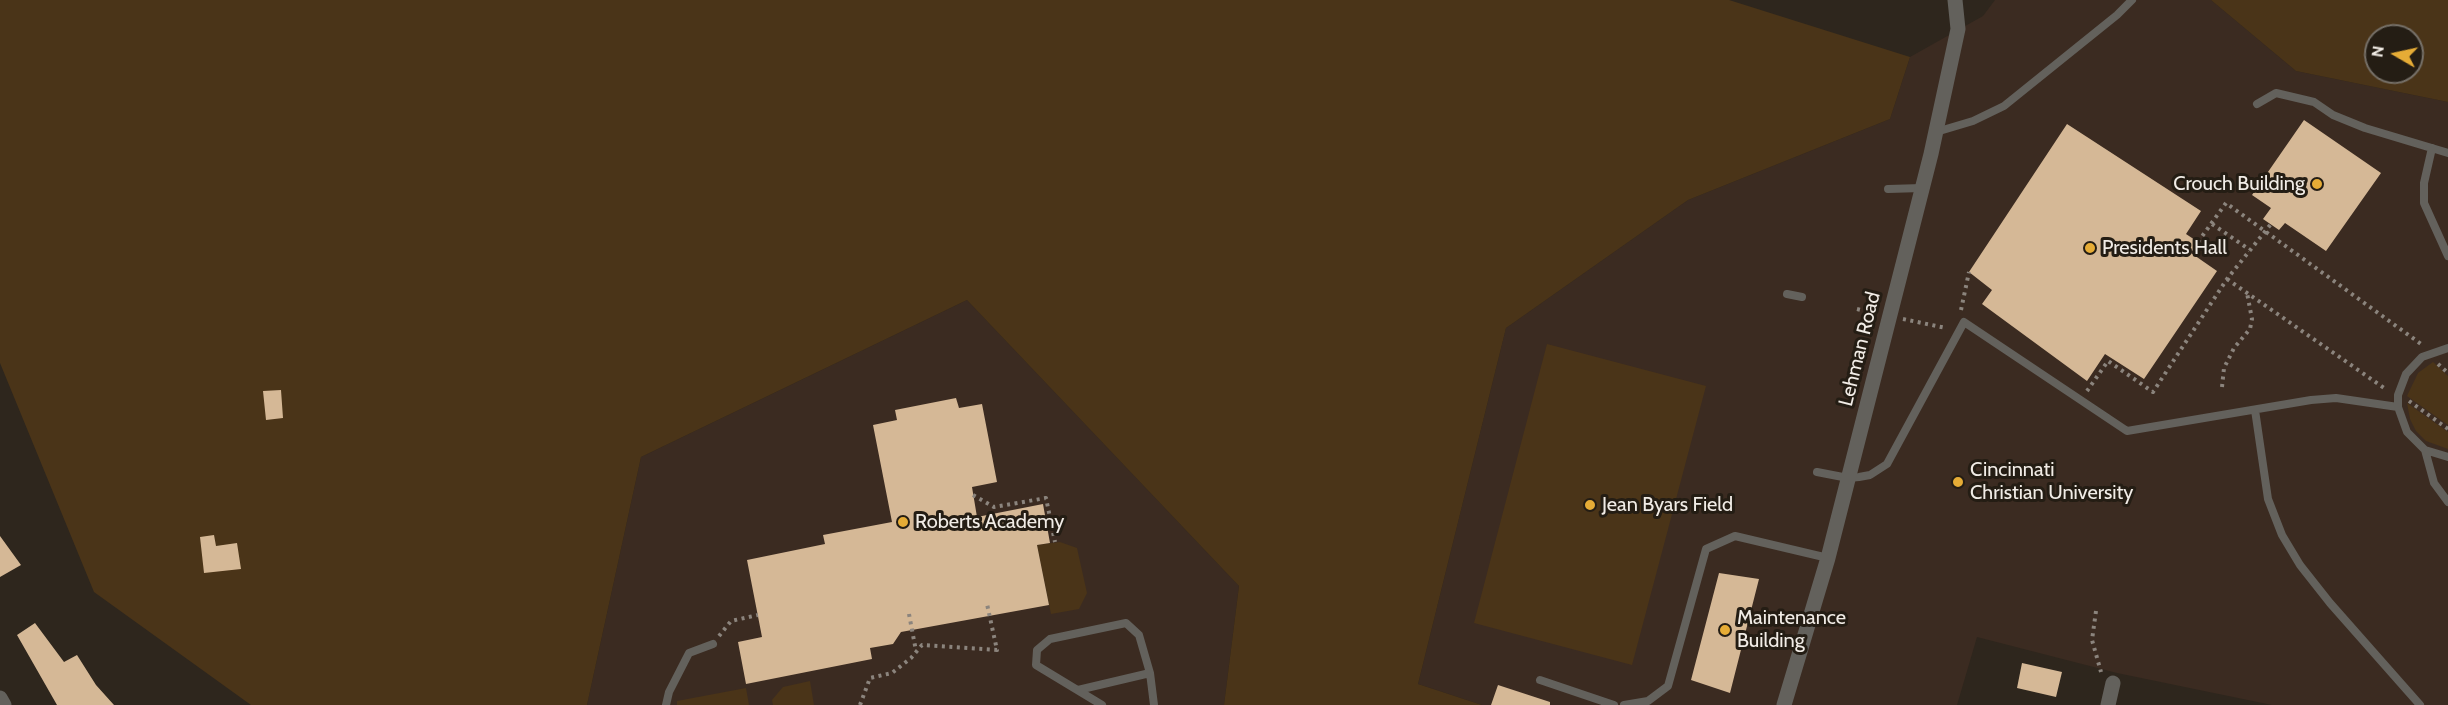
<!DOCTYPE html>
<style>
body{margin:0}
#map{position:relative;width:2448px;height:705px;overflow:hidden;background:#2e261d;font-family:Cabin,sans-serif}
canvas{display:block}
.north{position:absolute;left:2364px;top:24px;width:60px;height:60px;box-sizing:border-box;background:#241d14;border:2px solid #767068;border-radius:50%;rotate:279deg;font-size:16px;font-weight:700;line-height:24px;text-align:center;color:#f1ece6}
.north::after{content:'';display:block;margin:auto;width:21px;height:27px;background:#e6ac36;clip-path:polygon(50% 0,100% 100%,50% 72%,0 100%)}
</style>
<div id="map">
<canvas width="2448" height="705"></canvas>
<div class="north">N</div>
</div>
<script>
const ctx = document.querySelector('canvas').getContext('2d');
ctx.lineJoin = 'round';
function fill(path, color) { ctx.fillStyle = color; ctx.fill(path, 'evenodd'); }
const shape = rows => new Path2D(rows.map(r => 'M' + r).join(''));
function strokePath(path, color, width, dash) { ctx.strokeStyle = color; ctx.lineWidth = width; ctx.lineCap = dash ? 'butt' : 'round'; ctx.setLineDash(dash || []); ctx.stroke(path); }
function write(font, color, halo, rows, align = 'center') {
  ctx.font = font + ' Cabin,sans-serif'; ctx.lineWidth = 6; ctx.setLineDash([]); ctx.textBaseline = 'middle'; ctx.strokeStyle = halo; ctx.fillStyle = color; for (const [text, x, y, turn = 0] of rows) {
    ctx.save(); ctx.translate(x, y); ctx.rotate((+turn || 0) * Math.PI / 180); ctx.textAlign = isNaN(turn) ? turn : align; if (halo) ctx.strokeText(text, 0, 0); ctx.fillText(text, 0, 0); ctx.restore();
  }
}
fill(shape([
 [1995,0,2211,0,2296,71,2448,102,2448,705,2272,705,2117,673,1977,637,1957,705,1482,705,1418,684,1506,328,1688,200,1890,119,1910,57,1983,16],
 [967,300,1239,586,1224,705,587,705,641,457]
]), '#3b2b21');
fill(shape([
 [0,0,1729,0,1910,57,1890,119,1688,200,1506,328,1418,684,1482,705,1224,705,1239,586,967,300,641,457,587,705,251,705,94,592,0,363],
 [2211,0,2448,0,2448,102,2296,71],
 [2376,36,2412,36,2412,72,2376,72],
 [1547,344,1706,386,1632,665,1474,623],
 [2433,362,2448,376,2448,425,2407,396,2418,373],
 [2407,403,2448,432,2448,449,2426,441,2416,431,2410,419],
 [1060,542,1077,548,1087,593,1079,609,1051,614,1037,545],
 [810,681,814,705,773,705,772,700,783,687],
 [746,688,749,705,677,705,677,701]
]), '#4a3418');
fill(shape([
 [2304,120,2381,173,2326,251,2285,223,2279,230,2263,219,2271,208,2252,195],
 [2067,124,2201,211,2186,234,2198,242,2191,253,2217,271,2144,379,2105,354,2087,381,1982,304,1992,290,1969,272],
 [281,390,283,418,266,420,263,391],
 [956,398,959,408,982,404,997,482,972,487,977,517,1043,504,1050,543,1037,545,1049,605,901,632,893,644,870,648,872,659,746,684,738,642,762,637,747,560,825,544,823,535,892,522,873,425,897,420,895,410],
 [214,535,216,546,237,543,241,569,204,573,200,537],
 [0,536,21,565,0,577],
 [1719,573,1759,579,1730,693,1691,680],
 [35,623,64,662,77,655,96,685,114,705,57,705,17,635],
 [2022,663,2062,672,2056,697,2017,688],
 [1498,685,1550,702,1550,705,1491,705]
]), '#d5b896');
strokePath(shape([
 [2212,224,2250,250],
 [2198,242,2226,203,2421,344],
 [2227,279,2387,390],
 [1857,309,1874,313],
 [1961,310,1969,272],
 [1903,319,1946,328],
 [2438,364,2448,373],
 [2222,387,2224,368,2234,348,2250,329,2252,319,2247,293],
 [2087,391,2108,361,2153,392,2227,279,2271,224],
 [2409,401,2448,429],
 [973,495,994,507,1046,498,1055,542],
 [2096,611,2092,640,2101,672],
 [909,614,916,651],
 [719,636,731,621,758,615],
 [860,705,870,678,892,673,911,658,922,645,997,650,987,604]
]), '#8b847d', 4, [3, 4.5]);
strokePath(shape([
 [2257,104,2276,93,2314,102,2333,115,2365,128,2448,153],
 [1936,132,1973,121,2004,106,2117,15,2132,0],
 [2432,148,2424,183,2424,203,2448,256],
 [1888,189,1922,188],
 [1787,294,1802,297],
 [2448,348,2422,357,2406,374,2398,395,2398,407,2407,432,2425,450,2448,457],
 [2255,410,2268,499,2282,535,2300,565,2330,603,2420,705],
 [2425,450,2434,483,2448,502],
 [1817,472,1848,478,1859,477,1870,475,1887,464,1964,322,2127,431,2311,400,2336,398,2398,407],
 [1540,680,1614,705],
 [1078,690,1150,673],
 [666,705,669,692,689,653,713,644],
 [1102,705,1036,665,1037,650,1050,639,1126,623,1139,635,1150,673,1154,705],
 [1624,705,1648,701,1668,686,1706,549,1735,536,1828,558]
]), '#63615c', 8);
strokePath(shape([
 [1784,705,1828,558,1931,154,1958,29,1955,0],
 [2108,705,2113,683]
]), '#63615c', 15);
strokePath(shape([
 [0,698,4,705]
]), '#63615c', 15);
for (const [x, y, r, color] of [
 [2317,184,6,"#e6ac36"],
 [2090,248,6,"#e6ac36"],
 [1958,482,6,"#e6ac36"],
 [1590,505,6,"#e6ac36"],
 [903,522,6,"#e6ac36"],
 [1725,630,6,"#e6ac36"]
]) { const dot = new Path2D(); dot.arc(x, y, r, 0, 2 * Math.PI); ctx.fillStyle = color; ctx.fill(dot); strokePath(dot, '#241d14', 2); }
write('20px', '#f1ece6', '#241d14', [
 ["Crouch Building",2305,184,"right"],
 ["Presidents Hall",2102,248],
 ["Cincinnati",1970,470],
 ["Christian University",1970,493],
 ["Jean Byars Field",1602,505],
 ["Roberts Academy",915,522],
 ["Maintenance",1737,618],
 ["Building",1737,641]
], 'left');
write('20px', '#f1ece6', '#241d14', [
 ["Lehman Road",1860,349,-76]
]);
</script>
